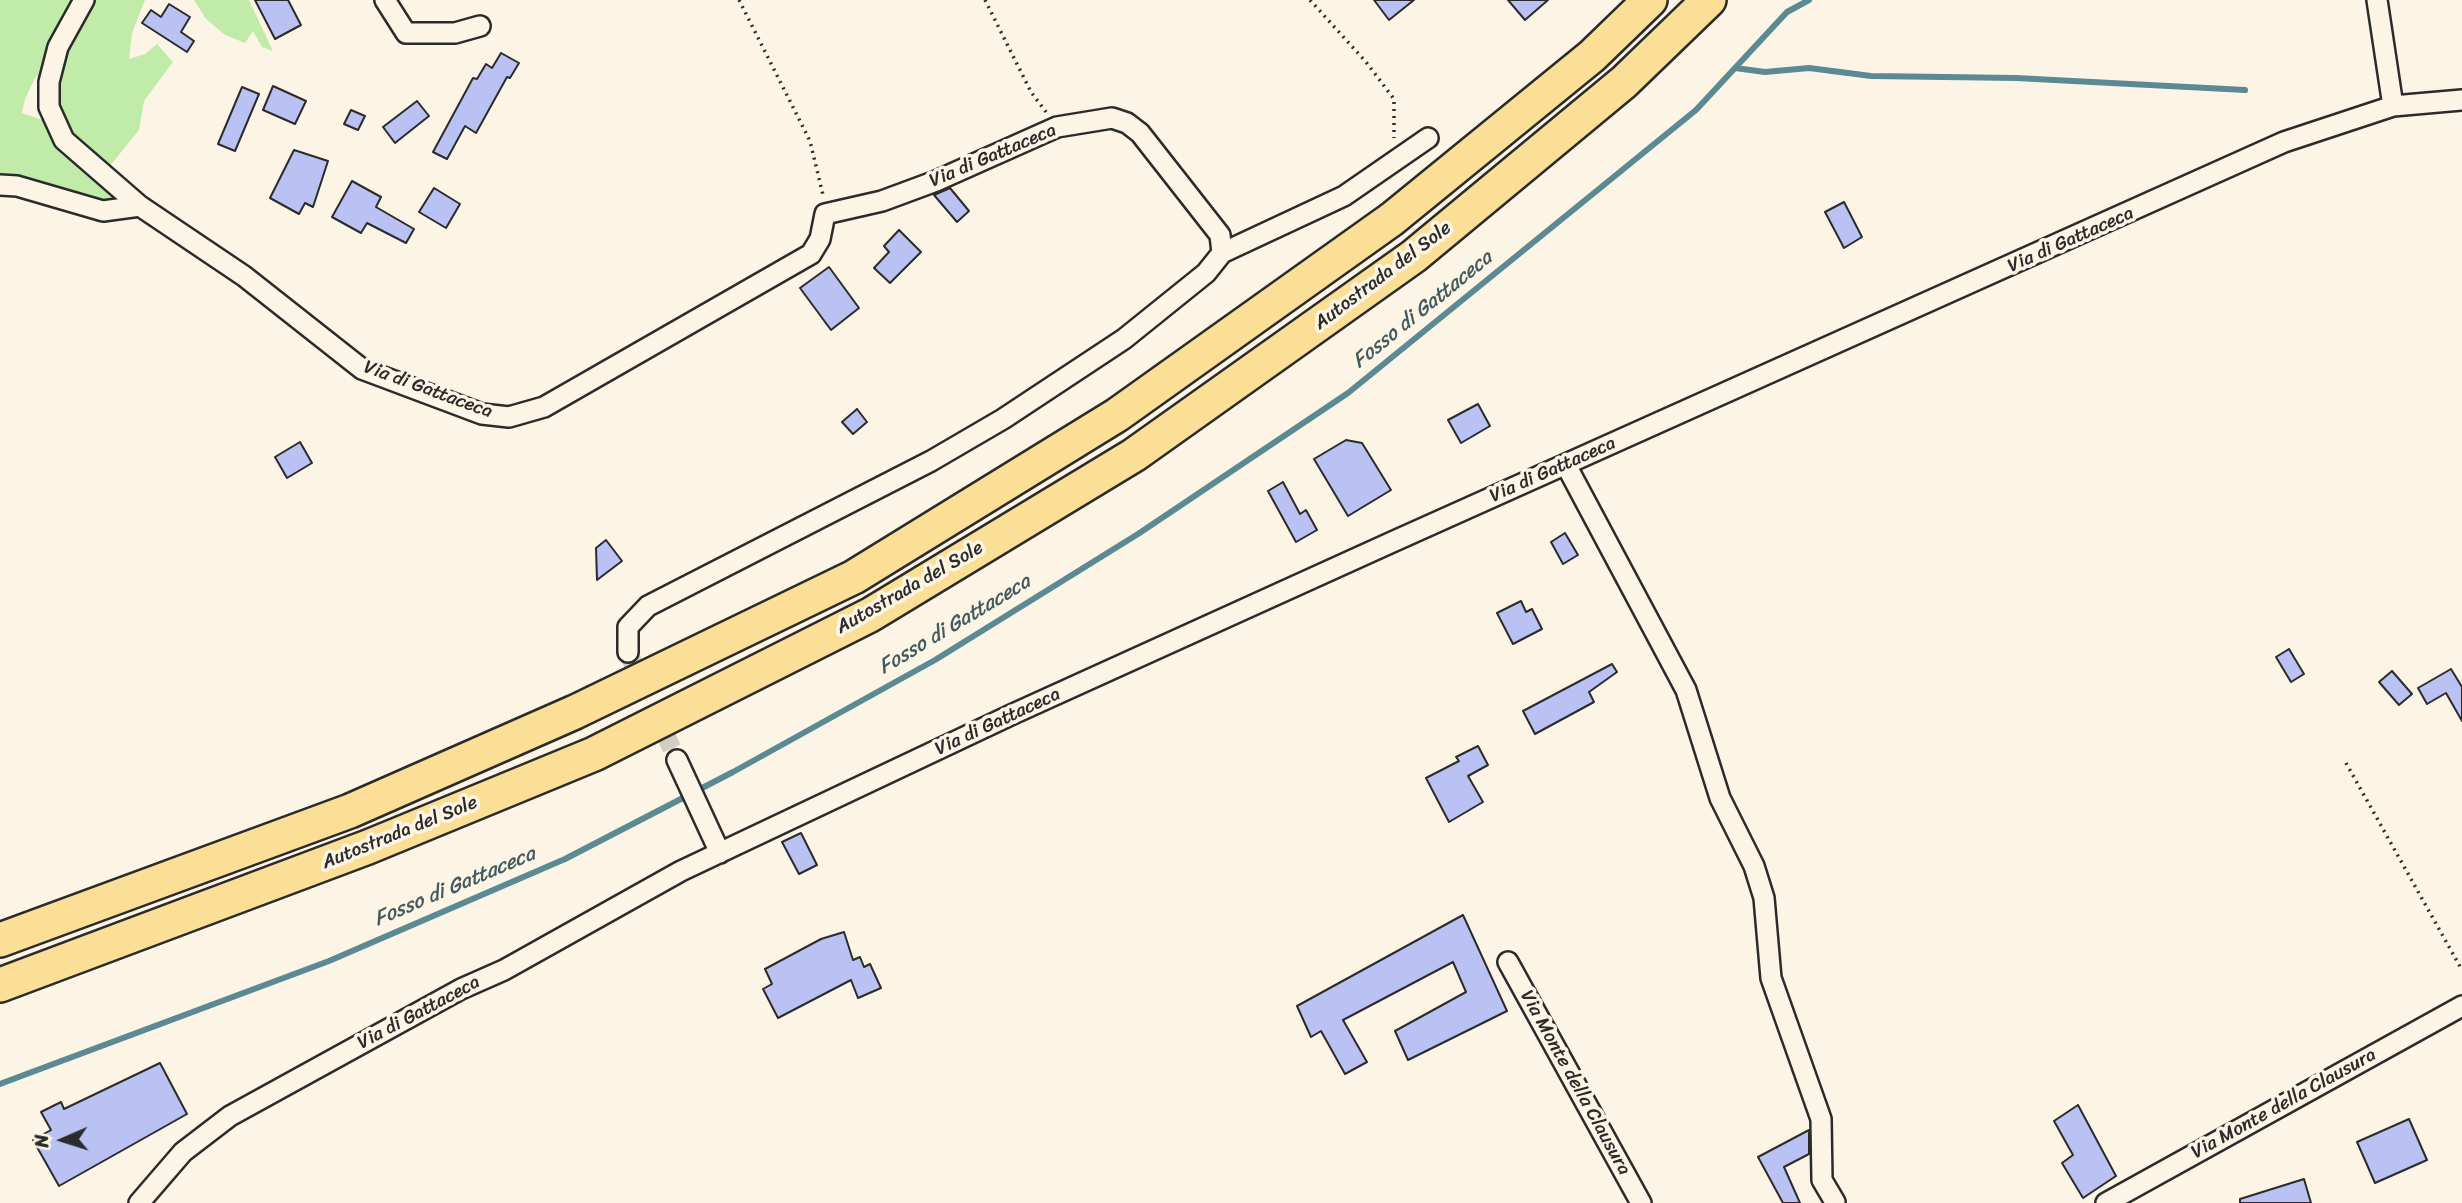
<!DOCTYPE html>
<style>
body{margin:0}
#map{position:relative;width:2462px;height:1203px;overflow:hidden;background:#fcf5e5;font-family:Sriracha,sans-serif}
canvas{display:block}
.north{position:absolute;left:28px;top:1105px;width:70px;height:70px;-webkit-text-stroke:5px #fcf5e5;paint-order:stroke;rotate:267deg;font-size:19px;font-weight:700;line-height:28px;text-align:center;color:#2b2b2b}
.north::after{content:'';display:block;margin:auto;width:24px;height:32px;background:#2b2b2b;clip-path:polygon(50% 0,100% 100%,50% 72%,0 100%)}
</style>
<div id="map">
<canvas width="2462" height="1203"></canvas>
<div class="north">N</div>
</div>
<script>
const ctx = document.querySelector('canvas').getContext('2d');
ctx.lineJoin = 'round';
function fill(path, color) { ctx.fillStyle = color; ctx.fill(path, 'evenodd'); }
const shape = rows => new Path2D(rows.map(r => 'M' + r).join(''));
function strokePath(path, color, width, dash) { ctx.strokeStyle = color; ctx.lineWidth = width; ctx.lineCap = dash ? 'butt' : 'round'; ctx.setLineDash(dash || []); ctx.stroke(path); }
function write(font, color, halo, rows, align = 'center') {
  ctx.font = font + ' Sriracha,sans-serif'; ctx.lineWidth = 7; ctx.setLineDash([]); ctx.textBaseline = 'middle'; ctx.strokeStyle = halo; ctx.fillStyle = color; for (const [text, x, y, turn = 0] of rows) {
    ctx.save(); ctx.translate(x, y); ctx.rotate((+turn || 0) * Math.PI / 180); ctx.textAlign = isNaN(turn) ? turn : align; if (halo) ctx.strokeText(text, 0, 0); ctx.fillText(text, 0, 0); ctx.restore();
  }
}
fill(shape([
 [0,0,145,0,132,33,129,59,145,54,157,44,173,62,144,101,139,130,109,167,96,161,60,120,50,74,36,76,25,99,22,113,43,120,54,135,117,192,117,202,105,205,0,177],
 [194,0,249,0,273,51,262,47,253,31,245,43,225,35,206,19]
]), '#c0eba8');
strokePath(shape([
 [1735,68,1765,72,1809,68,1871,76,2016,78,2245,90],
 [0,1084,329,961,565,859,733,772,935,660,1138,534,1348,393,1696,110,1787,12,1809,0]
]), '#5c8a94', 6);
const building = shape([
 [255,0,288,0,301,25,275,39,255,0],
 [1374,0,1414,0,1389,20,1374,0],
 [1508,0,1548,0,1525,20,1508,0],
 [169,4,190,17,181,32,194,41,187,52,142,23,151,10,161,17,169,4],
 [501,53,519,63,510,78,507,77,476,133,465,126,447,159,433,152,473,78,477,79,486,64,492,68,501,53],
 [273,86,306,101,295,124,263,110,273,86],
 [242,87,259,94,235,151,218,144,242,87],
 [417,101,429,116,395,143,383,127,417,101],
 [351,110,365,116,358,130,344,124,351,110],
 [294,150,328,161,313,207,305,203,299,214,270,198,294,150],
 [352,181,381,197,376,207,414,229,406,243,367,223,361,233,332,217,352,181],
 [434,188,460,204,446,228,419,212,434,188],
 [950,188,969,211,957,222,934,195,950,188],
 [1844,202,1862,237,1844,248,1825,212,1844,202],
 [899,230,921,252,890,283,874,268,889,252,884,246,899,230],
 [829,267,859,308,831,330,800,288,829,267],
 [1478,404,1490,426,1461,443,1448,420,1478,404],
 [857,409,867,422,853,434,842,422,857,409],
 [1346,440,1362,443,1391,490,1348,516,1314,459,1346,440],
 [300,442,312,463,287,478,275,457,300,442],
 [1283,482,1300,514,1306,510,1317,530,1296,542,1268,491,1283,482],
 [1565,533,1578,555,1563,564,1551,542,1565,533],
 [606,540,622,561,597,580,596,548,606,540],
 [1521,601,1526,612,1532,609,1542,629,1513,644,1497,613,1521,601],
 [2289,649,2304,674,2291,682,2276,657,2289,649],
 [1612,664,1617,672,1589,692,1594,702,1535,734,1523,711,1612,664],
 [2451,669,2462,687,2462,721,2446,693,2427,704,2418,688,2451,669],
 [2392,671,2412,694,2399,705,2379,682,2392,671],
 [1478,746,1488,765,1468,776,1483,802,1449,822,1426,778,1459,761,1456,757,1478,746],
 [801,833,817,865,799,874,782,842,801,833],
 [1463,915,1507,1011,1408,1060,1395,1031,1466,992,1453,962,1343,1020,1367,1062,1345,1074,1321,1031,1311,1037,1297,1006,1463,915],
 [844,932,853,960,860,957,864,967,870,964,881,988,858,998,851,980,778,1018,763,989,772,984,765,969,821,939,844,932],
 [160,1063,187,1114,59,1186,33,1140,51,1130,41,1112,61,1102,64,1109,160,1063],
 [2078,1105,2116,1176,2083,1198,2062,1163,2073,1155,2054,1121,2078,1105],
 [2409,1119,2427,1160,2375,1183,2357,1142,2409,1119],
 [1809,1130,1809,1154,1784,1167,1800,1203,1783,1203,1758,1157,1809,1130],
 [2304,1179,2311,1203,2240,1203,2240,1199,2304,1179]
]);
fill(building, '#bac1f3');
strokePath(building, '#2b2b2b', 2);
strokePath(shape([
 [628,652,677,760]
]), '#d2cdc0', 19, [19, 10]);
const street = shape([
 [84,0,58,47,49,82,49,107,64,140,140,206,244,276,362,369,482,414,509,417,544,407,811,254,820,239,825,214,882,201,936,181,1057,127,1112,118,1127,123,1140,133,1220,235,1222,253,1206,273,1124,339,1003,419,931,461,648,606,628,627,628,652],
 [385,0,406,33,455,33,480,26],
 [2377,0,2393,106],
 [0,185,17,186,103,211,140,206],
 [1222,253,1344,196,1428,138],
 [1566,465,1686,690,1720,798,1754,866,1764,898,1771,978,1821,1119,1822,1180,1835,1202],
 [677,760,720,853],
 [1508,962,1641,1203],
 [139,1203,183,1152,230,1116,461,989,504,970,681,871,1013,714,1390,543,2284,142,2393,106,2462,100],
 [2106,1203,2462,1006]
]);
const highway = shape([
 [0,940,350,811,575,712,854,577,1117,415,1392,219,1592,56,1650,0],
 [0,985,368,847,594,754,870,615,1134,455,1414,256,1624,82,1709,0]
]);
strokePath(street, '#2b2b2b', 24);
strokePath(highway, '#2b2b2b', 38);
strokePath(shape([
 [739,0,810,141,823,195],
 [985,0,1031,92,1046,112],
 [1310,0,1366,62,1394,99,1394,138],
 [2346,763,2462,970]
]), '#2b2b2b', 3.5, [2, 5]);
strokePath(street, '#fcf5e5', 19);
strokePath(highway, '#fbdf96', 33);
write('19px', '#2b2b2b', '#fcf5e5', [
 ["Via di Gattaceca",993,156,-23],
 ["Via di Gattaceca",2071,240,-24],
 ["Autostrada del Sole",1383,276,-37],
 ["Via di Gattaceca",428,390,20],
 ["Via di Gattaceca",1553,470,-24],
 ["Autostrada del Sole",910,588,-30],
 ["Via di Gattaceca",998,722,-25],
 ["Autostrada del Sole",400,833,-22],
 ["Via di Gattaceca",419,1013,-28],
 ["Via Monte della Clausura",1575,1083,61],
 ["Via Monte della Clausura",2284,1104,-29]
]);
write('italic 21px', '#435b60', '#fcf5e5', [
 ["Fosso di Gattaceca",1423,310,-39],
 ["Fosso di Gattaceca",955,625,-31],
 ["Fosso di Gattaceca",455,887,-23]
]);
</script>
